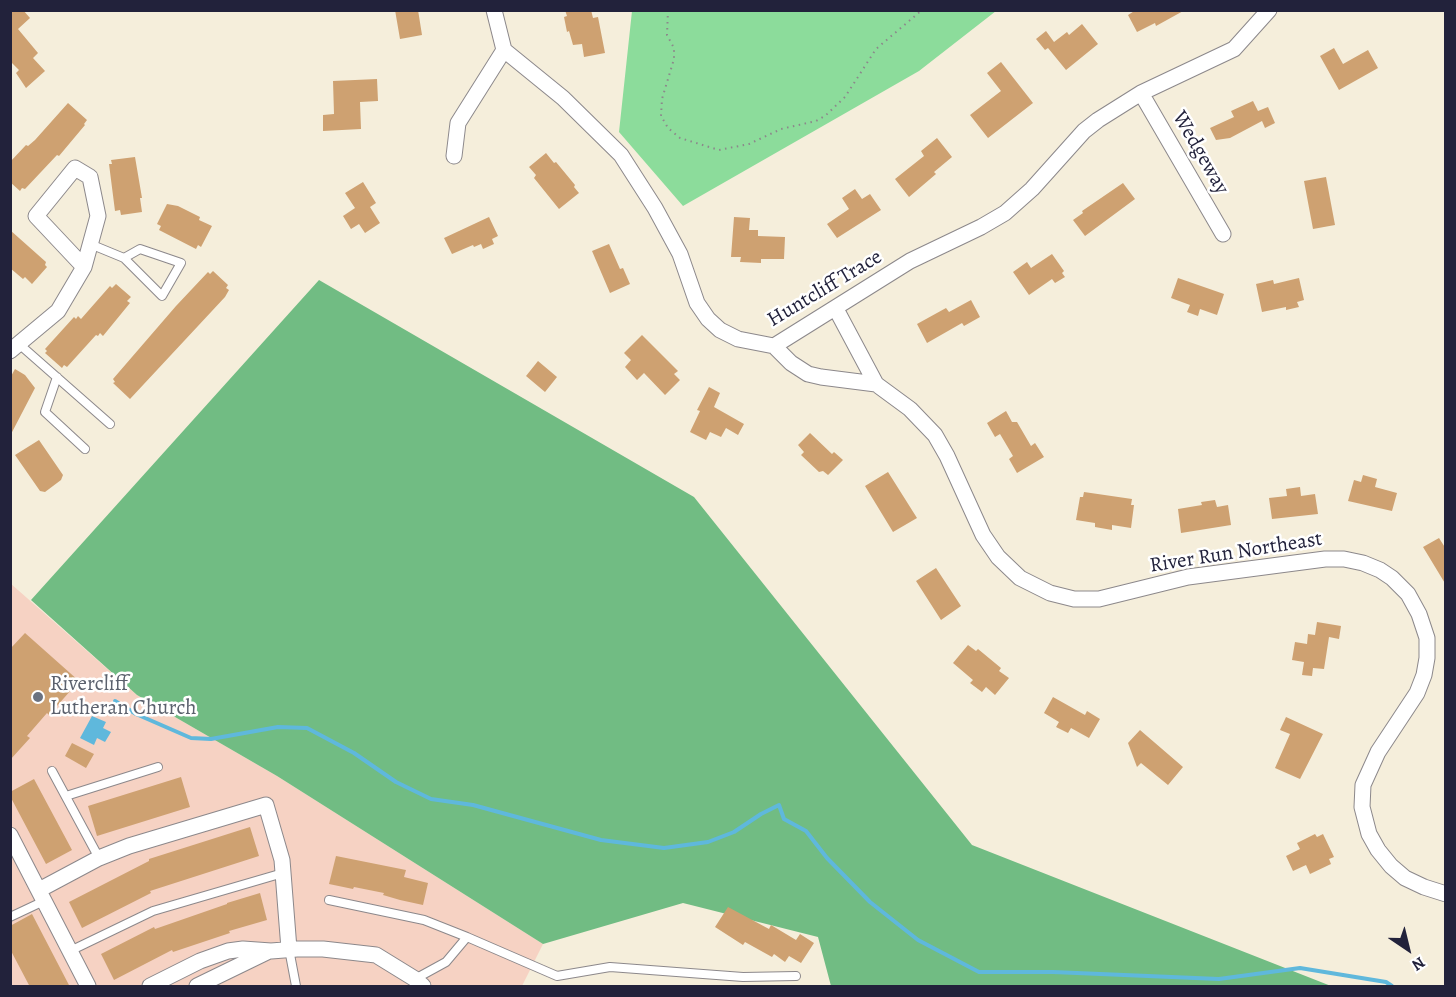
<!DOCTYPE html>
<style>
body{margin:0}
#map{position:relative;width:1456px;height:997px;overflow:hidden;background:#f5eedb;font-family:Alegreya,serif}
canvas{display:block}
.frame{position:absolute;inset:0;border:12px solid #22223b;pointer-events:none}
.north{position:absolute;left:1378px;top:919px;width:60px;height:60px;-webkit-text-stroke:4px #fff;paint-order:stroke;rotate:145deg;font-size:16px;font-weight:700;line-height:24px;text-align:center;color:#22223b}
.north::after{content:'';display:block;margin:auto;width:21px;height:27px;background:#22223b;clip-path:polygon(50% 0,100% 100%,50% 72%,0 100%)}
</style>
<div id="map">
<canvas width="1456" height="997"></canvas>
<div class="frame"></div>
<div class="north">N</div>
</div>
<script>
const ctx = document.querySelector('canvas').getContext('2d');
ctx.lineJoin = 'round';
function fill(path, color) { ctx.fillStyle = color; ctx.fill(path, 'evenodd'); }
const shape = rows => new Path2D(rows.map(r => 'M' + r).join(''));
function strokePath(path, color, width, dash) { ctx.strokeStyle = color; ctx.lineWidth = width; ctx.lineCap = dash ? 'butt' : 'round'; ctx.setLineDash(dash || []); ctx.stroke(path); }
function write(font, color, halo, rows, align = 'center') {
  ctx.font = font + ' Alegreya,serif'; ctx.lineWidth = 5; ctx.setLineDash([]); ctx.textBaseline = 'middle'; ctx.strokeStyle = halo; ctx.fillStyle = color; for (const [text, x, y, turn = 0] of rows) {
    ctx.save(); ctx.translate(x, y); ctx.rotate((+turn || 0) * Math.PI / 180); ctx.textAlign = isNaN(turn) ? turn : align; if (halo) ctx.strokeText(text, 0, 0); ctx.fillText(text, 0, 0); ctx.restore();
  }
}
fill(shape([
 [10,583,137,695,277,776,543,944,522,986,11,986]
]), '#f6d2c3');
fill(shape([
 [632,11,632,10,996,11,919,71,683,206,619,132]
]), '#8cdc9b');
fill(shape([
 [319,280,694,497,972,845,1331,986,831,986,818,937,683,903,543,944,277,776,137,695,31,600]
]), '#71bc83');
fill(shape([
 [92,716,106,722,103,728,111,732,105,742,97,738,94,745,80,738]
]), '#5fb8dc');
strokePath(shape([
 [115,701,136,714,191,738,211,739,278,727,307,728,354,753,396,782,431,799,473,805,601,840,664,848,708,842,734,832,761,814,779,805,784,819,806,831,827,858,870,902,918,940,979,972,1053,972,1219,979,1300,968,1386,982,1392,986]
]), '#5fb8dc', 4);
fill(shape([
 [10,10,23,10,30,18,18,29,38,53,33,58,45,71,26,88,16,73,19,70,10,61],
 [395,10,418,10,422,35,400,39],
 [565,10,591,10,593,18,598,17,605,53,584,57,582,44,573,45,569,31,567,32,564,17,567,16],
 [1136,10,1185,10,1156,26,1155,23,1137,32,1128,15],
 [1082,24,1098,44,1066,70,1048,48,1045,50,1036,39,1046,31,1054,42,1067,32,1069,35],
 [1334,48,1343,64,1368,50,1378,68,1339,90,1320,56],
 [1001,62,1033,103,988,138,970,115,1001,91,987,73],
 [377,79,378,101,360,102,361,129,323,131,323,115,334,114,333,81],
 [1253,101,1258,111,1268,107,1275,123,1265,128,1262,121,1230,138,1216,140,1210,128,1234,117,1231,111],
 [68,103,87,120,84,124,85,125,59,156,57,155,25,189,22,188,20,191,10,182,10,162,26,145,28,146,35,140],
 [937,138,952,157,934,172,936,174,909,197,895,179,924,156,921,151],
 [546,153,554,163,556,162,575,185,574,187,579,193,559,209,534,178,536,175,529,167],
 [135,157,142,198,140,198,142,212,121,215,120,210,115,211,109,164,112,164,111,160],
 [1326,177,1335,225,1313,229,1304,181],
 [363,182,376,203,370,207,380,223,365,233,359,224,351,229,343,216,355,208,345,193],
 [1123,183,1135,199,1085,236,1073,220,1083,213,1082,211],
 [855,189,862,199,870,194,881,210,837,238,827,224,849,209,842,198],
 [167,204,178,206,200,217,199,220,212,226,201,247,198,245,196,249,159,230,161,226,157,224],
 [489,217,498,236,492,239,494,244,483,249,481,244,474,247,473,245,452,254,444,238],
 [734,217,750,218,749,230,758,230,758,236,785,237,784,259,761,259,761,263,740,262,741,257,731,257],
 [10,230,46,262,45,265,47,267,32,284,25,277,23,279,10,268],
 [609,244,620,269,623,268,630,284,610,293,592,251],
 [1052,254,1064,271,1062,273,1065,277,1055,283,1052,279,1029,295,1013,272,1027,262,1031,268],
 [213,271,228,285,226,288,229,290,225,297,130,399,113,383,115,382,113,379,176,306,208,272,210,274],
 [1178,278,1224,294,1217,315,1200,309,1198,316,1187,312,1190,305,1171,298],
 [1299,278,1304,300,1297,302,1299,307,1286,310,1286,307,1262,312,1256,284,1273,280,1274,284],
 [116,284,131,297,127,301,130,303,103,336,100,333,98,336,96,335,67,367,64,365,62,368,45,353,47,351,45,349,74,317,76,319,78,316,81,319,110,286,112,288],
 [971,300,980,317,964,326,962,323,927,343,917,324,946,308,949,312],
 [642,335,678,371,674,374,680,380,665,395,644,373,637,380,625,367,631,360,624,353],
 [538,361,557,377,545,392,526,376],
 [15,369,25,375,35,388,10,436,10,378],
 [709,387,720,393,714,407,744,424,738,435,726,428,721,437,710,432,706,440,690,432,700,411,697,410],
 [1006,411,1012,422,1017,422,1031,446,1035,443,1044,457,1017,473,1009,459,1013,456,1000,434,995,437,987,423],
 [810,433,832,454,834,452,843,460,828,475,823,471,819,472,801,455,804,452,798,445],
 [39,440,63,475,61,480,45,492,40,491,15,455],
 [888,472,917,518,893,532,865,486],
 [1363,475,1377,479,1375,487,1397,493,1392,511,1348,501,1354,480,1361,482],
 [1300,487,1301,496,1315,494,1318,514,1272,519,1269,498,1287,496,1286,489],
 [1084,492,1132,499,1131,505,1134,505,1131,528,1112,525,1112,530,1095,527,1095,523,1076,520,1080,497,1083,497],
 [1215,500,1217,507,1228,505,1231,525,1181,533,1178,509,1202,505,1201,502],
 [1439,538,1446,549,1446,585,1423,547],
 [936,568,961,606,941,620,916,581],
 [1317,622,1341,626,1339,639,1329,637,1324,669,1313,668,1312,676,1302,675,1304,662,1292,660,1295,642,1307,644,1308,634,1315,635],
 [25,633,79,681,49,715,47,713,27,736,30,738,10,760,10,649],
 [968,645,976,651,978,649,1001,668,999,671,1009,678,995,695,986,687,982,692,970,683,973,680,953,663],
 [1053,697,1085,715,1087,711,1100,719,1089,738,1071,728,1068,733,1056,727,1059,722,1044,713],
 [1286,717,1323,734,1300,779,1275,768,1290,734,1280,730],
 [1140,730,1183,767,1168,785,1141,763,1137,767,1128,743],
 [72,743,94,754,86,768,65,756],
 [181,777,190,807,97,836,88,806],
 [34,779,72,850,46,864,10,796,10,792],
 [250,827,259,856,150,891,151,893,82,928,69,902,149,861,149,859],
 [1315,834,1317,837,1323,834,1334,857,1329,859,1331,864,1310,874,1306,865,1293,871,1286,856,1300,849,1297,843],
 [336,856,406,870,404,877,428,883,423,905,400,900,383,895,384,893,354,887,353,889,329,884],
 [260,893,267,920,229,931,230,933,173,952,172,950,114,980,101,954,154,927,155,929,227,904,227,903],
 [728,907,769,929,771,925,796,940,800,934,814,943,801,963,789,956,785,962,774,954,772,957,745,942,743,945,715,927],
 [32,914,70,987,30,987,10,949,10,926]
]), '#cea171');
const service = shape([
 [90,244,124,258,162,296,181,263,140,249,124,258],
 [19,344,110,424],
 [57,377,45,412,85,449],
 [52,771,99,858],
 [66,796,158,767],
 [329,900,424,920,467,937],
 [10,917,44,901],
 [289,949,296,986],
 [70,951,153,911,283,873],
 [415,979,446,962,467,937,557,976,610,967,743,977,796,976]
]);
const minor = shape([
 [494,10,504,50,563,98,621,155,655,208,680,254,697,303,708,319,720,330,738,339,774,346,910,261,981,227,1005,213,1032,189,1084,131,1098,120,1141,93,1234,49,1269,10],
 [1141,93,1223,234],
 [454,156,458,123,504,50],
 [774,346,791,363,808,374,821,377,876,384,836,309],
 [10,351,58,311,84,267,98,216,90,177,75,168,36,216,84,267],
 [876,384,910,409,935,435,947,456,983,535,998,557,1020,578,1050,593,1074,599,1099,599,1188,577,1325,559,1344,559,1363,563,1380,570,1392,578,1408,594,1419,614,1427,638,1427,658,1424,675,1417,693,1378,752,1363,785,1362,807,1369,834,1378,850,1391,866,1405,878,1424,887,1446,894],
 [10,835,88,986],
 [39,890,99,858,129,846,266,805,282,860,289,949],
 [150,986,200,961,228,951,243,949,271,951,297,949,323,949,376,955,415,979,423,986],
 [197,986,269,951]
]);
strokePath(service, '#8c888b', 10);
strokePath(minor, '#8c888b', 17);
strokePath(shape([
 [668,10,667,35,674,48,674,59,662,99,661,116,668,128,680,138,719,150,749,144,781,129,816,121,825,116,845,97,876,49,922,10]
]), '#8c888b', 2, [1.5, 4.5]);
strokePath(service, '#fff', 8);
strokePath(minor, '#fff', 15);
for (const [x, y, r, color] of [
 [38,697,6,"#6b7280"]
]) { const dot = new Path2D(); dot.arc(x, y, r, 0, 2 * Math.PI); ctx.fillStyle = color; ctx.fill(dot); strokePath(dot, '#fff', 2); }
write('21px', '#22223b', '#fff', [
 ["Wedgeway",1200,153,60],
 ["Huntcliff Trace",825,289,-31],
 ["River Run Northeast",1236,553,-9]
]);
write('21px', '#5b616d', '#fff', [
 ["Rivercliff",50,685],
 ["Lutheran Church",50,709]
], 'left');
</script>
